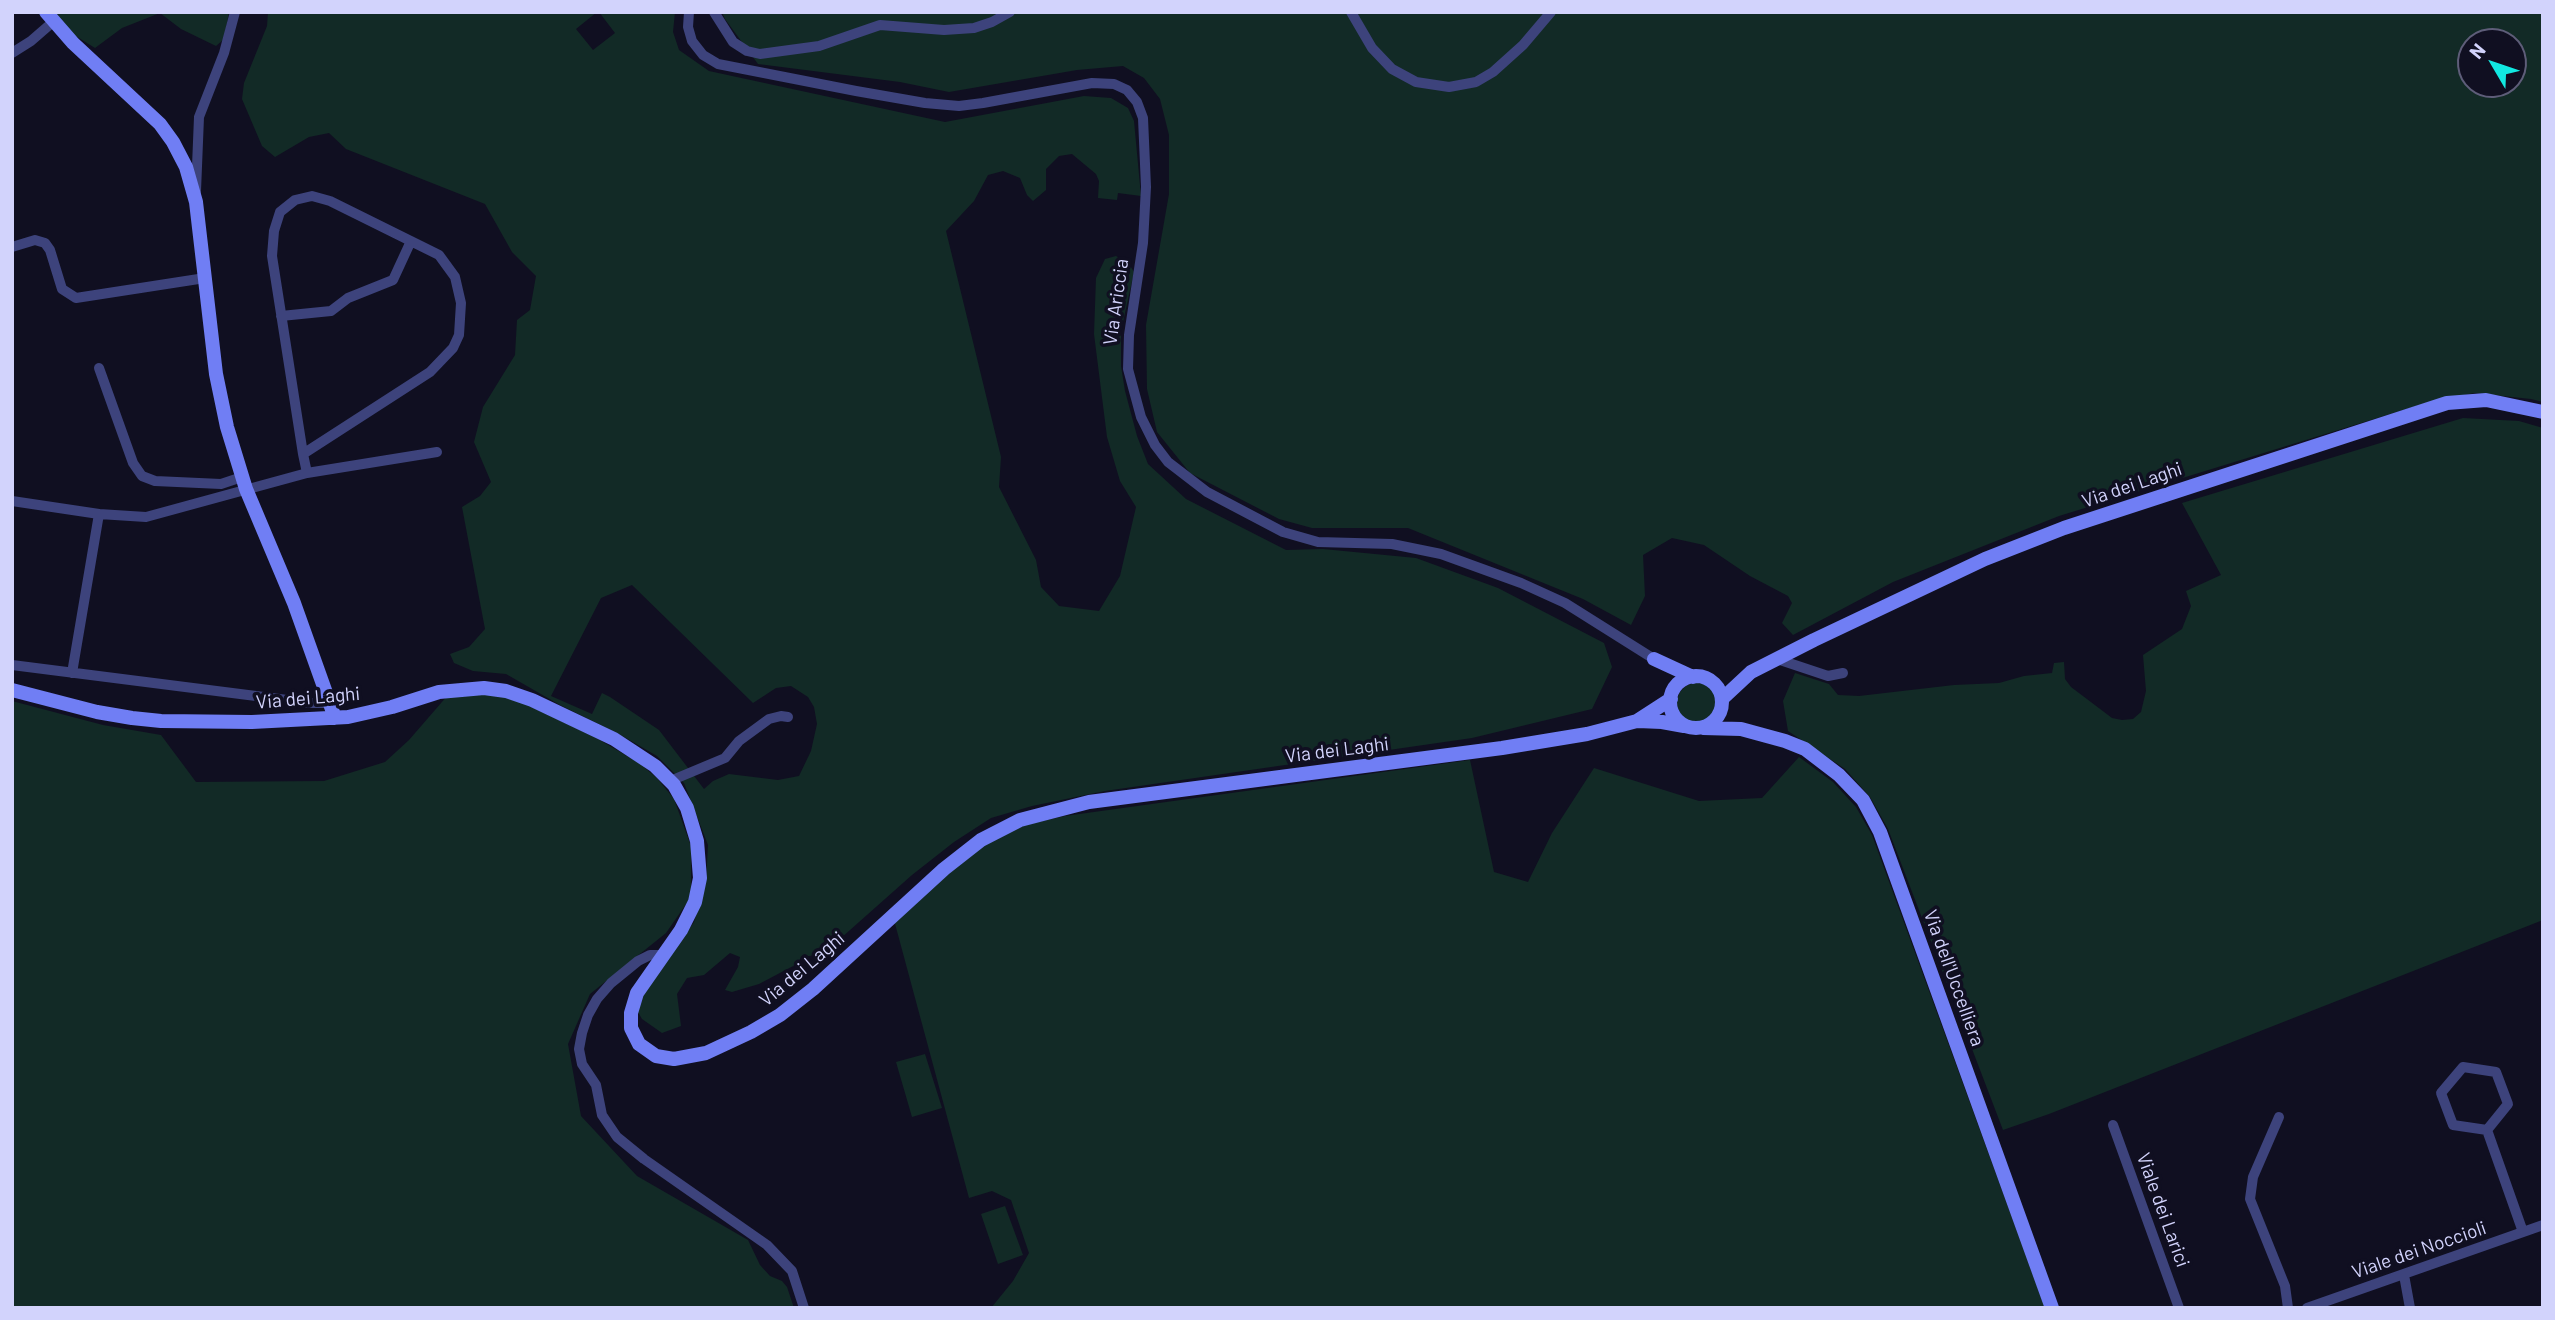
<!DOCTYPE html>
<style>
body{margin:0}
#map{position:relative;width:2555px;height:1320px;overflow:hidden;background:#100f21;font-family:Barlow,sans-serif}
canvas{display:block}
.frame{position:absolute;inset:0;border:14px solid #d2d3fc;pointer-events:none}
.north{position:absolute;left:2457px;top:28px;width:70px;height:70px;box-sizing:border-box;background:#100f21;border:2px solid #5e5d79;border-radius:50%;rotate:309deg;font-size:19px;font-weight:700;line-height:28px;text-align:center;color:#d2d3fc}
.north::after{content:'';display:block;margin:auto;width:24px;height:32px;background:#12e8e1;clip-path:polygon(50% 0,100% 100%,50% 72%,0 100%)}
</style>
<div id="map">
<canvas width="2555" height="1320"></canvas>
<div class="frame"></div>
<div class="north">N</div>
</div>
<script>
const ctx = document.querySelector('canvas').getContext('2d');
ctx.lineJoin = 'round';
function fill(path, color) { ctx.fillStyle = color; ctx.fill(path, 'evenodd'); }
const shape = rows => new Path2D(rows.map(r => 'M' + r).join(''));
function strokePath(path, color, width, dash) { ctx.strokeStyle = color; ctx.lineWidth = width; ctx.lineCap = dash ? 'butt' : 'round'; ctx.setLineDash(dash || []); ctx.stroke(path); }
function write(font, color, halo, rows, align = 'center') {
  ctx.font = font + ' Barlow,sans-serif'; ctx.lineWidth = 7; ctx.setLineDash([]); ctx.textBaseline = 'middle'; ctx.strokeStyle = halo; ctx.fillStyle = color; for (const [text, x, y, turn = 0] of rows) {
    ctx.save(); ctx.translate(x, y); ctx.rotate((+turn || 0) * Math.PI / 180); ctx.textAlign = isNaN(turn) ? turn : align; if (halo) ctx.strokeText(text, 0, 0); ctx.fillText(text, 0, 0); ctx.restore();
  }
}
fill(shape([
 [53,12,229,12,224,39,216,46,181,29,160,13,122,28,95,48,71,33],
 [268,12,597,12,576,29,593,50,615,33,599,12,675,12,673,32,679,50,709,71,945,122,1084,96,1111,98,1128,108,1134,121,1141,196,1118,193,1117,200,1098,198,1099,181,1096,174,1072,154,1059,156,1046,169,1046,190,1033,201,1027,195,1020,178,1003,171,988,175,974,201,946,231,1001,457,999,487,1036,560,1041,587,1059,606,1099,611,1120,576,1136,507,1120,481,1107,437,1094,334,1096,278,1105,259,1116,256,1129,264,1134,272,1121,331,1121,366,1125,391,1137,436,1148,464,1186,499,1286,550,1323,549,1416,558,1498,588,1604,643,1612,667,1592,709,1472,738,1105,791,1032,806,991,818,954,842,912,875,823,954,802,957,795,965,759,984,732,992,725,990,738,967,740,957,730,953,704,975,687,978,677,994,681,1026,662,1033,642,1019,638,1012,643,995,694,922,706,882,708,845,684,783,657,756,619,734,560,705,506,674,473,671,454,663,450,654,469,647,485,629,462,507,480,496,491,482,474,442,483,407,515,355,517,320,530,310,536,276,512,252,485,204,346,149,329,133,309,137,275,157,262,146,242,99,244,83,267,26],
 [632,585,753,703,776,688,791,686,808,697,814,707,817,724,811,751,799,776,778,780,729,774,713,781,704,789,659,730,610,697,602,693,592,714,551,696,601,598],
 [722,12,2543,12,2543,402,2531,399,2474,393,2426,403,2059,516,1893,582,1793,635,1782,623,1792,603,1788,596,1750,576,1704,545,1672,538,1643,555,1645,596,1631,625,1583,599,1408,528,1312,528,1279,519,1190,473,1157,432,1147,389,1146,325,1169,194,1169,135,1160,99,1144,78,1123,66,1077,70,949,92,900,82,758,64,725,19],
 [2471,42,2513,42,2513,84,2471,84],
 [2463,418,2519,421,2543,428,2543,920,2049,1114,2003,1130,1888,829,1870,797,1845,769,1788,731,1783,701,1795,673,1829,684,1838,695,1859,696,1954,685,1999,683,2024,676,2052,673,2054,663,2064,662,2065,679,2071,687,2112,718,2122,720,2133,719,2141,712,2146,691,2143,655,2182,629,2191,606,2186,591,2221,575,2182,503],
 '1677 703a20 20 0 1 1 40 0a20 20 0 1 1-40 0Z',
 [487,692,520,701,598,739,639,763,657,778,674,799,691,846,691,897,666,933,590,994,568,1044,581,1116,637,1176,748,1240,760,1265,770,1276,782,1281,787,1287,794,1308,12,1308,12,701,103,725,161,735,196,782,324,781,385,762,409,740,448,695],
 [1799,757,1833,782,1856,807,1872,835,2045,1308,991,1308,1013,1281,1029,1253,1011,1200,992,1191,969,1198,894,920,952,868,991,840,1025,825,1065,816,1470,760,1494,872,1528,882,1552,833,1594,768,1699,801,1762,798],
 [925,1054,942,1108,912,1117,896,1062],
 [1005,1206,1023,1255,998,1264,981,1214]
]), '#122a26');
strokePath(shape([
 [689,12,688,27,692,41,703,55,718,64,856,91,925,103,959,106,983,103,1092,83,1114,84,1127,90,1137,102,1143,118,1146,187,1143,243,1129,335,1128,369,1141,417,1155,445,1168,462,1207,492,1283,532,1318,542,1392,544,1441,554,1521,583,1565,603,1654,659],
 [714,12,733,42,747,51,760,54,819,46,880,25,944,30,974,28,992,22,1010,12],
 [1351,12,1372,48,1392,69,1416,82,1449,87,1476,82,1493,72,1523,45,1551,12],
 [12,53,31,41,54,21],
 [196,191,199,117,224,53,235,12],
 [12,247,35,240,45,243,50,250,62,289,76,298,205,278],
 [281,316,331,311,348,298,393,280,411,241],
 [99,368,133,463,142,476,155,481,221,484,242,477],
 [307,473,437,452],
 [12,501,99,514,146,517,307,473,303,454,430,372,453,348,459,335,461,303,455,277,439,255,330,201,312,196,295,200,280,212,274,231,272,256,303,454],
 [1777,659,1828,676,1843,673],
 [12,665,311,703,331,703],
 [72,673,99,514],
 [670,781,725,758,739,741,769,719,781,716,788,717],
 [664,955,650,955,638,961,611,983,597,999,588,1015,582,1033,579,1049,582,1064,596,1085,602,1115,617,1137,644,1159,767,1245,792,1271,804,1308],
 [2463,1067,2496,1072,2508,1104,2487,1130,2453,1125,2441,1093,2463,1067],
 [2279,1117,2253,1177,2250,1199,2285,1286,2288,1308],
 [2113,1125,2179,1308],
 [2487,1130,2523,1232],
 [2404,1275,2410,1308],
 [2307,1308,2543,1225]
]), '#3d437c', 10);
strokePath(shape([
 [46,12,73,43,160,124,173,142,186,167,196,202,216,374,227,427,246,489,294,603,335,718],
 [1654,659,1693,677],
 '1670 702a26 26 0 1 1 52 0a26 26 0 1 1-52 0Z',
 [12,690,97,712,132,718,161,721,252,722,348,717,392,707,439,692,484,688,506,691,532,700,614,739,655,766,674,785,687,808,697,841,700,878,695,902,681,930,637,993,631,1013,631,1028,639,1044,656,1056,674,1059,706,1053,751,1032,780,1015,813,989,944,869,981,840,1020,820,1089,802,1502,748,1587,734,1637,721,1671,699],
 [1722,699,1751,672,1814,640,1985,559,2064,528,2447,403,2486,400,2543,412],
 [1638,721,1662,722,1684,726],
 [1703,728,1741,729,1785,741,1805,749,1839,775,1863,800,1880,832,2052,1308]
]), '#707ef4', 14);
write('19px', '#d2d3fc', '#100f21', [
 ["Via Ariccia",1116,302,-82],
 ["Via dei Laghi",2132,485,-19],
 ["Via dei Laghi",308,698,-5],
 ["Via dei Laghi",1337,750,-7],
 ["Via dei Laghi",802,969,-40],
 ["Via dell'Uccelliera",1954,978,70],
 ["Viale dei Larici",2163,1210,70],
 ["Viale dei Noccioli",2419,1250,-19]
]);
</script>
